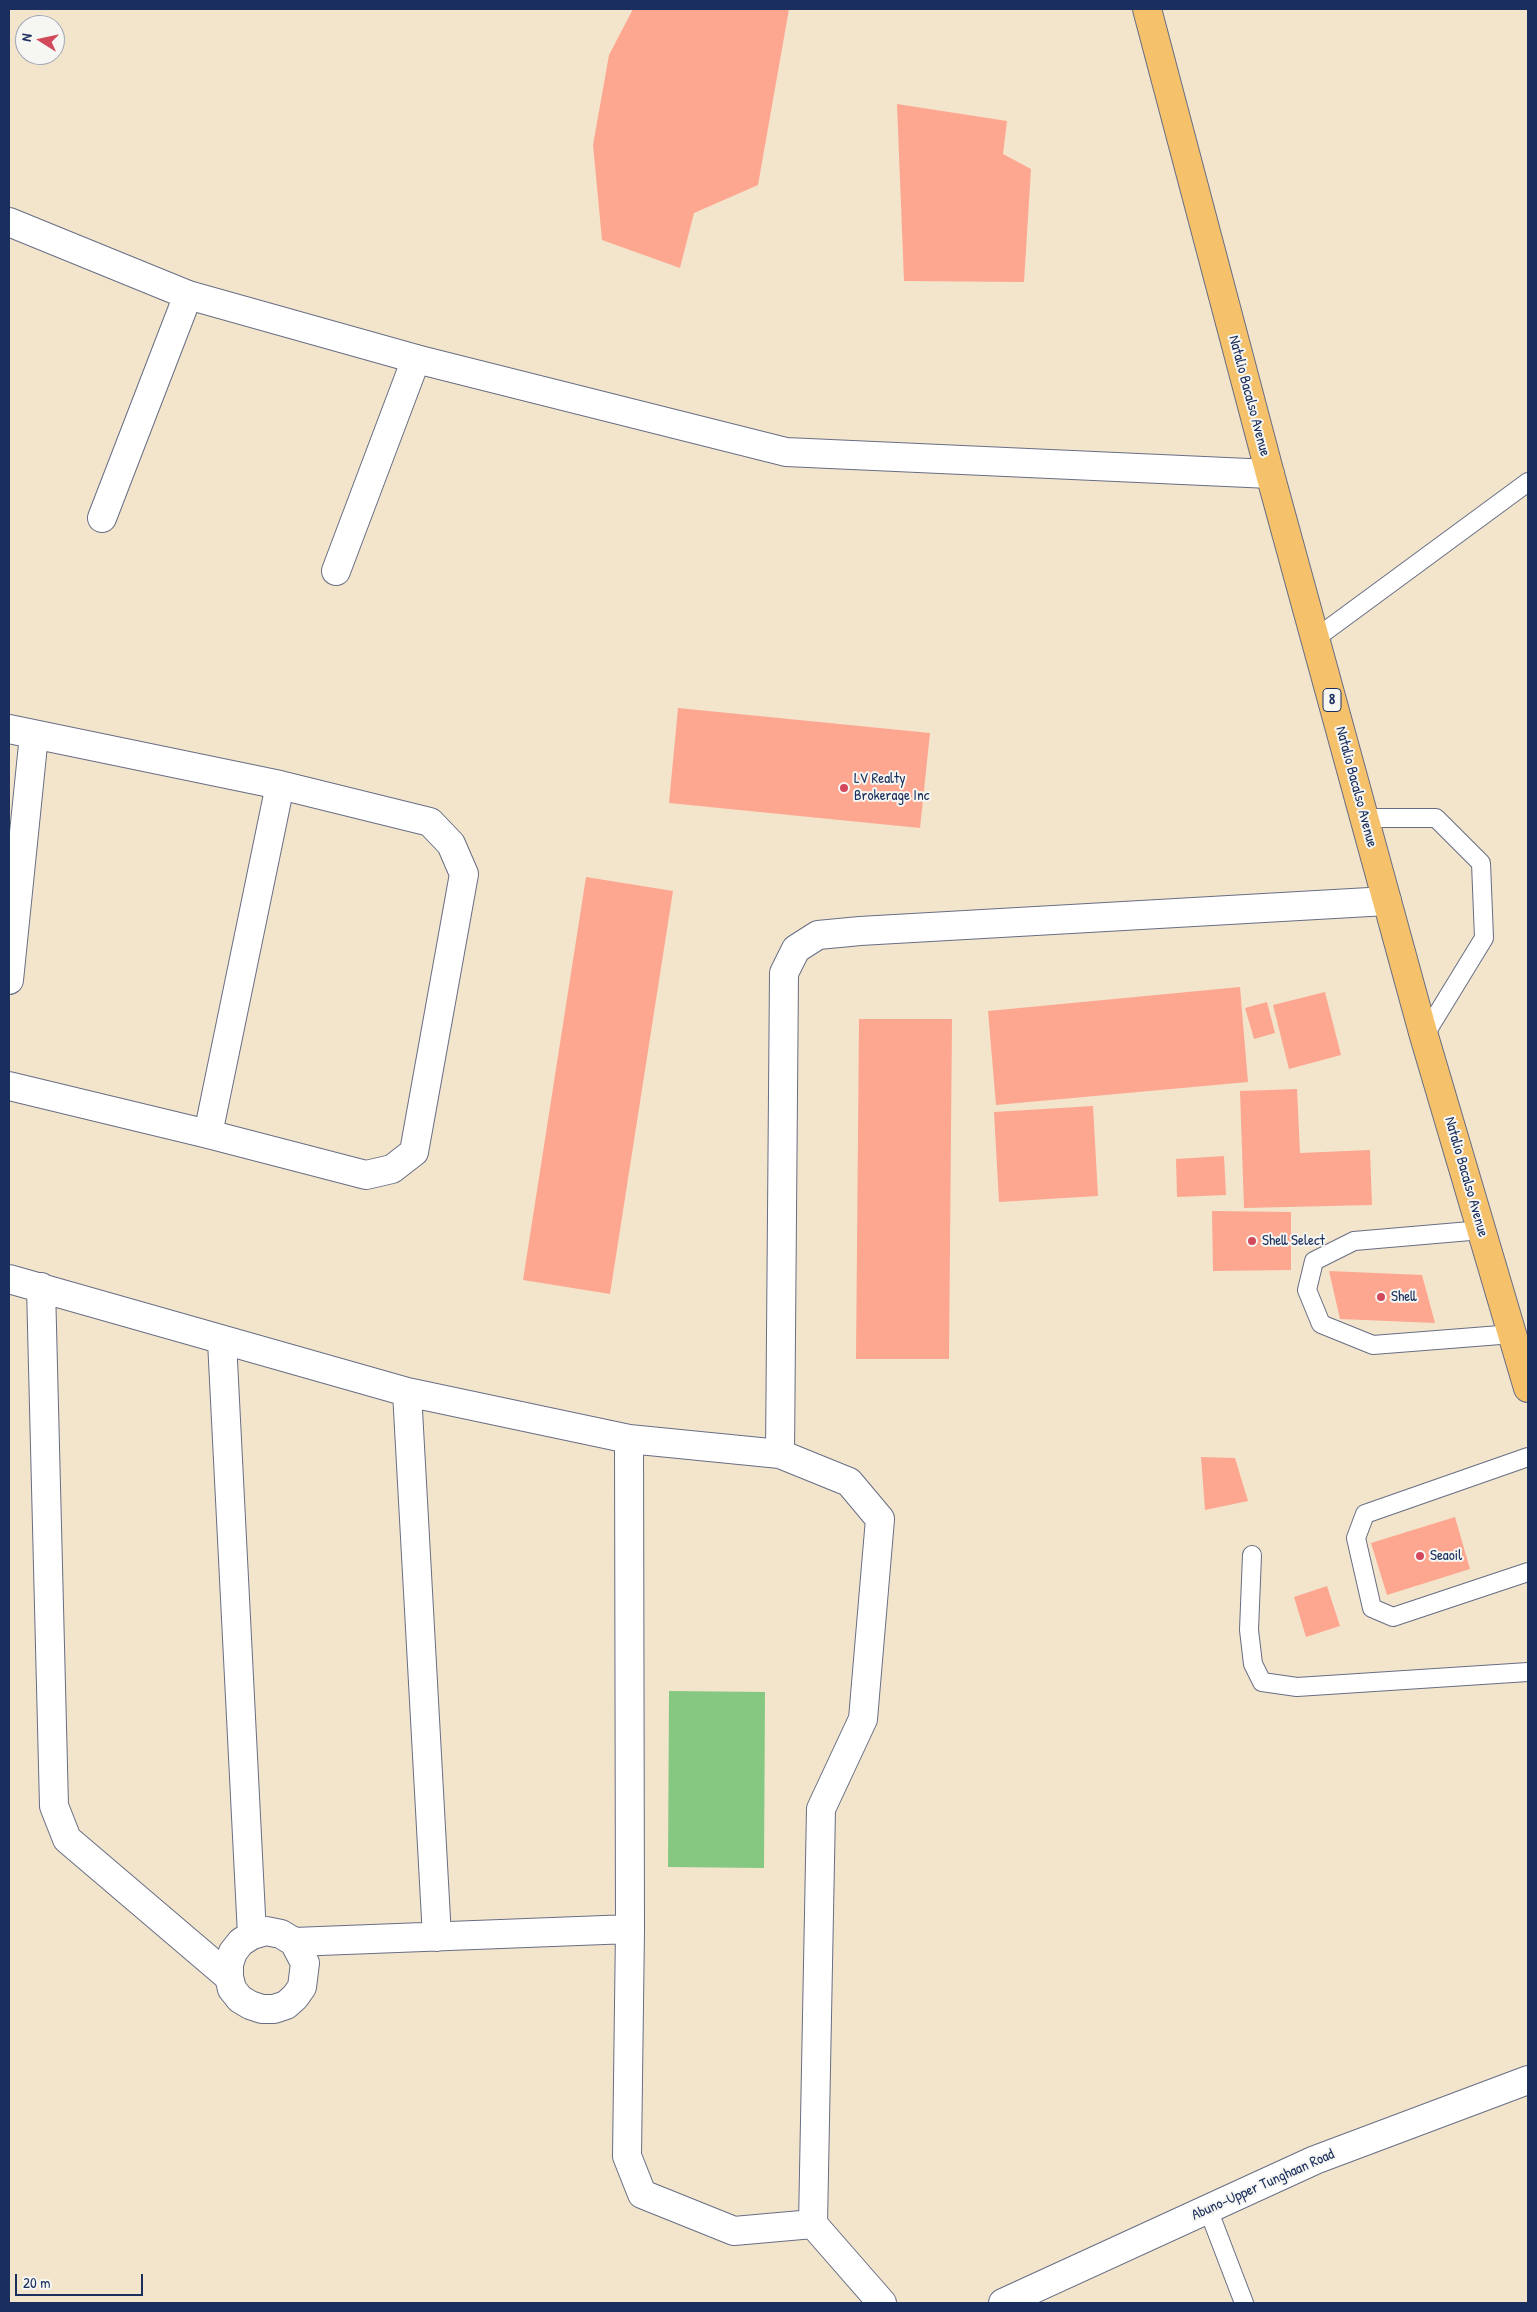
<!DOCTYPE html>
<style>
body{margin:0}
#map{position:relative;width:1537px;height:2312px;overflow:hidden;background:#f3e4cc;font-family:"Patrick Hand",sans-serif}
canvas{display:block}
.frame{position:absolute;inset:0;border:10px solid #1b2f5e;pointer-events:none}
.north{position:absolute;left:15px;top:15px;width:50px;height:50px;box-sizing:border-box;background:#f6f6f2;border:1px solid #9ea6b7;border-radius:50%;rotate:280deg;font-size:14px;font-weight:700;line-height:20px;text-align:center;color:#1b2f5e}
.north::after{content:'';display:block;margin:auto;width:18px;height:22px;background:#d1495b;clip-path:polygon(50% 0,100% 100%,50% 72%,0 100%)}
.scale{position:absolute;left:15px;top:2274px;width:128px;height:22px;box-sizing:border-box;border:2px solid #1b2f5e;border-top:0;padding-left:6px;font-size:15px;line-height:18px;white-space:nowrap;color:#1b2f5e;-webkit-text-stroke:4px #f6f6f2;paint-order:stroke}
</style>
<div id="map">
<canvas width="1537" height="2312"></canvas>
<div class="frame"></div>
<div class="north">N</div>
<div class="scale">20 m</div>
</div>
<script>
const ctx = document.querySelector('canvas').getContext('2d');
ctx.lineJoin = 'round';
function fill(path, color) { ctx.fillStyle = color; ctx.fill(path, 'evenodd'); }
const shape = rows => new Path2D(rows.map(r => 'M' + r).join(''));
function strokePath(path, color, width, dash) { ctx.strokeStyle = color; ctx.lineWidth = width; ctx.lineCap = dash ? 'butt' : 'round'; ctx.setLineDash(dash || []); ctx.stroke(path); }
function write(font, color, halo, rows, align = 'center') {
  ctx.font = font + ' "Patrick Hand",sans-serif'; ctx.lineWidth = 4; ctx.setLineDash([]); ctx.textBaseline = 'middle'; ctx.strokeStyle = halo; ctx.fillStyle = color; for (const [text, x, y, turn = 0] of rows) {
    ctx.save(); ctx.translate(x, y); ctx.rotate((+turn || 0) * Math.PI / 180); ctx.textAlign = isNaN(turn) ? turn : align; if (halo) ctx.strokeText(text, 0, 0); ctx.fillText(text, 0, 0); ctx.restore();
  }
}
fill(shape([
 [669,1691,765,1692,764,1868,668,1867]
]), '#86c881');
fill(shape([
 [633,9,789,9,758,185,694,213,680,268,602,240,593,145,609,55],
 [897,104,1007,121,1003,154,1031,169,1024,282,904,281],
 [678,708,930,733,920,828,669,803],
 [586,877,673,891,610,1294,523,1280],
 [1240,987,1248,1082,996,1105,988,1011],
 [1325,992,1341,1055,1289,1069,1273,1005],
 [1267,1002,1275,1033,1254,1039,1245,1008],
 [859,1019,952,1019,949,1359,856,1359],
 [1297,1089,1300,1153,1370,1150,1372,1205,1244,1208,1240,1091],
 [1093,1106,1098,1196,999,1202,994,1112],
 [1224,1156,1226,1195,1177,1197,1176,1159],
 [1212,1211,1291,1212,1291,1270,1213,1271],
 [1329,1271,1422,1275,1435,1323,1340,1319],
 [1201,1457,1235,1458,1248,1501,1205,1510],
 [1455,1517,1470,1569,1387,1595,1371,1543],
 [1327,1586,1340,1626,1306,1637,1294,1597]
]), '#fda791');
const service = shape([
 [1316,638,1528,482],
 [1364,818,1436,818,1481,863,1484,938,1424,1036],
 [1482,1230,1354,1241,1314,1261,1307,1290,1321,1324,1373,1345,1513,1334],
 [1528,1457,1365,1514,1356,1538,1372,1608,1393,1617,1528,1572],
 [1252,1555,1249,1630,1253,1664,1262,1682,1297,1687,1528,1672],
 [1208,2209,1244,2303]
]);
const minor = shape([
 [102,518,188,295],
 [336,571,416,359],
 [9,729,280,785,430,822,451,844,464,874,414,1152,392,1169,366,1175,208,1134,9,1086],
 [9,980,34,735],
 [208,1134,280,785],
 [9,1279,407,1392,629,1439,780,1454,849,1482,880,1519,863,1719,821,1809,813,2224,734,2231,642,2194,627,2156,630,1929,629,1439],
 [41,1287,54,1806,67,1839,229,1977],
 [222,1341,252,1935],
 [407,1392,437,1937],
 [780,1454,784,973,796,949,818,935,860,931,1387,901],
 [294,1942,305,1963,302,1987,295,1997,286,2005,274,2009,262,2009,250,2005,240,1999,232,1989,229,1977,229,1964,233,1952,241,1942,252,1935,266,1931,281,1934,294,1942,630,1929],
 [813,2224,882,2303]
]);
const tertiary = shape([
 [9,222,188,295,416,359,786,452,1270,474],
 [1003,2303,1315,2160,1528,2080]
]);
const trunk = shape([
 [1147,9,1270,474,1424,1036,1528,1388]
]);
strokePath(service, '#676e84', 20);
strokePath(minor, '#676e84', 30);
strokePath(tertiary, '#676e84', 30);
strokePath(trunk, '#676e84', 30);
strokePath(service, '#fff', 18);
strokePath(minor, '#fff', 28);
strokePath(tertiary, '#fff', 28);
strokePath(trunk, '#f5c16b', 28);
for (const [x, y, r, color] of [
 [844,788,5,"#d1495b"],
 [1252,1241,5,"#d1495b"],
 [1381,1297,5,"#d1495b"],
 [1420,1556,5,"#d1495b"]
]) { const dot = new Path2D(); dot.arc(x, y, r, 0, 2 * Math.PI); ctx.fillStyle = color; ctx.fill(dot); strokePath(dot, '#f6f6f2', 2); }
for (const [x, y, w] of [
 [1332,700,18]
]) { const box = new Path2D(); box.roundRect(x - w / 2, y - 11.5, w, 23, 4); ctx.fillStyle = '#f6f6f2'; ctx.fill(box); strokePath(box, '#1b2f5e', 1); }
write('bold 14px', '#1b2f5e', null, [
 ["8",1332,700]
]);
write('15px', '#1b2f5e', '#f6f6f2', [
 ["Natalio Bacalso Avenue",1249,396,75],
 ["Natalio Bacalso Avenue",1356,787,75],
 ["Natalio Bacalso Avenue",1466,1177,74],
 ["Abuno-Upper Tunghaan Road",1263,2185,-24]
]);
write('15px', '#1b2f5e', '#f6f6f2', [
 ["LV Realty",854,779],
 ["Brokerage Inc",854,796],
 ["Shell Select",1262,1241],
 ["Shell",1391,1297],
 ["Seaoil",1430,1556]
], 'left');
</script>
